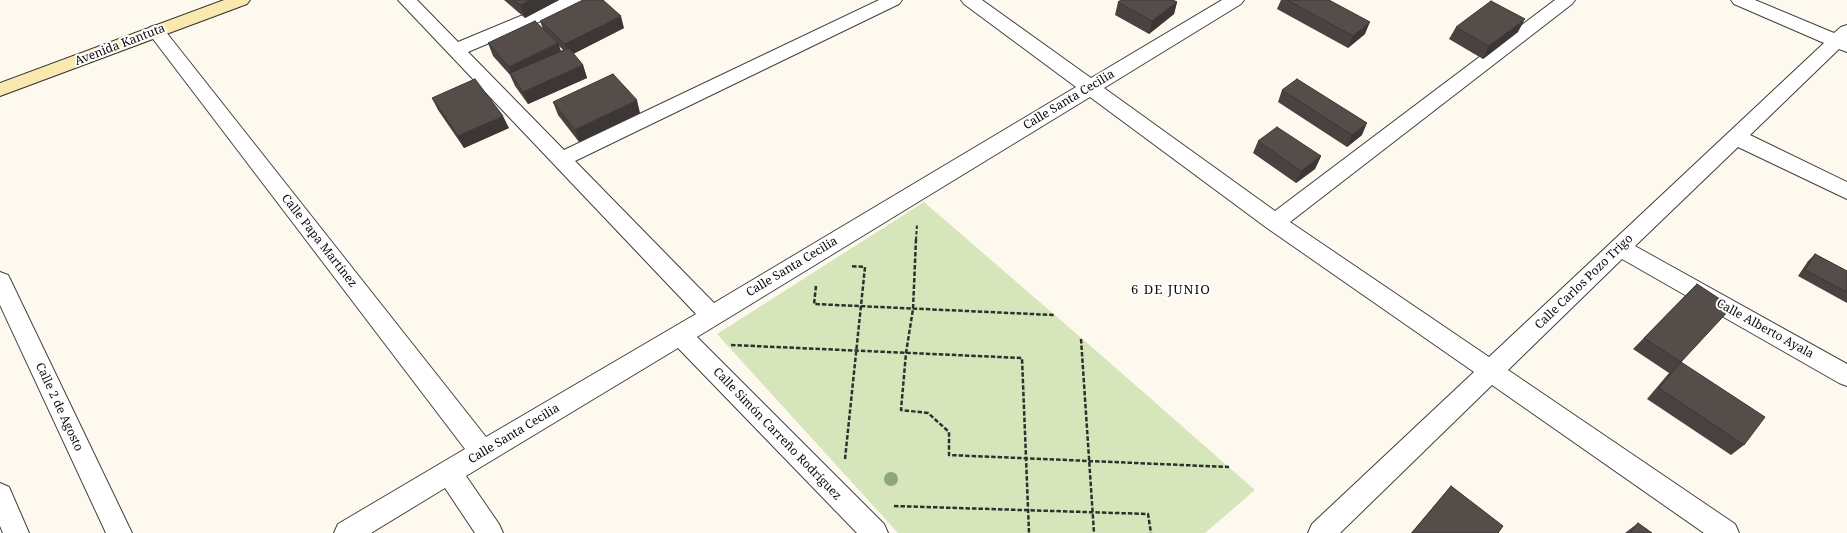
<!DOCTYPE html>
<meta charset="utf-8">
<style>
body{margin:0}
canvas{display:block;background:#fef9ef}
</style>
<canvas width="1847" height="533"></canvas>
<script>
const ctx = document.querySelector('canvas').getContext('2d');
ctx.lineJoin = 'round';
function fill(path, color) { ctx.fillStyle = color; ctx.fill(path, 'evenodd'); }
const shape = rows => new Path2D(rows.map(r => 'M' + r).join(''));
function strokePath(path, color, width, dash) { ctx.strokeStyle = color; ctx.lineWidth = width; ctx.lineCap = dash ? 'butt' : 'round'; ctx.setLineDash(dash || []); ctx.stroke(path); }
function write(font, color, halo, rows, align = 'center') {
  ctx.font = font + ' "Noto Serif",serif'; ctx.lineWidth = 4; ctx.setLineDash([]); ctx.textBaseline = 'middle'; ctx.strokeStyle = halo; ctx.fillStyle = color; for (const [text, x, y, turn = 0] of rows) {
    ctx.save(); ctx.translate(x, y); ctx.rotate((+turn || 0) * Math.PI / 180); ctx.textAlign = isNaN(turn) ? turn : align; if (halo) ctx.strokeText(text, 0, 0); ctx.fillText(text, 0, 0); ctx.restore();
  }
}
fill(shape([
 [924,202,1101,355,1255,490,1205,533,898,533,717,334]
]), '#d6e6ba');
const street = shape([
 [398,0,417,0,458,42,559,0,584,0,581,4,468,52,564,150,879,0,902,0,899,4,575,161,714,303,1076,87,964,4,961,0,982,0,1091,78,1222,0,1244,0,1241,4,1104,88,1275,211,1555,0,1575,0,1572,4,1290,222,1489,357,1824,43,1734,4,1731,0,1755,0,1834,33,1841,27,1847,25,1847,52,1839,49,1750,135,1847,182,1847,199,1738,147,1635,246,1847,364,1847,386,1839,383,1622,259,1508,370,1735,524,1739,533,1704,533,1492,385,1340,533,1308,533,1312,524,1474,372,1267,228,1090,97,697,337,884,524,888,533,857,533,678,348,466,476,499,524,503,533,475,533,445,488,371,533,334,533,338,524,465,449,150,35,147,31,150,27,156,25,162,27,486,437,696,314,398,0],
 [0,272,8,275,11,281,132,533,106,533,0,305,0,272],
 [0,483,9,487,29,533,3,533,0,526,0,483]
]);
const secondary = shape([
 [224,0,250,0,247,4,0,96,0,83,224,0]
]);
strokePath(street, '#404040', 2);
strokePath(secondary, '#2f2f2f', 2);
strokePath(shape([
 [916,240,917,224]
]), '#2f2f2f', 2, [3.5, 2]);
strokePath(shape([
 [916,239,913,309,906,353,901,410,928,413,949,432,949,455,1229,467],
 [816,286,814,304,1054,315],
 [1081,339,1094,533],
 [731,345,1022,358,1029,533],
 [845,459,865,267,850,266],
 [894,506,1148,514,1151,533]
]), '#2f2f2f', 2.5, [4.5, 2]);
fill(street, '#fff');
fill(secondary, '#f9e9ae');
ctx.fillStyle = '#8fa57e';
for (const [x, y] of [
 [891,479]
]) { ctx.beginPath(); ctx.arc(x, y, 7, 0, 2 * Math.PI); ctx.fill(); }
fill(shape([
 [504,0,559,0,525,18],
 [1281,0,1329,0,1365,34,1348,48,1277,9],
 [1118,2,1177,2,1174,14,1149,34,1115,15],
 [540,21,624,28,573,54,583,65,587,78,528,104,515,86,510,75,493,56,488,43,543,29],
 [559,46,563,50,561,51],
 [1456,27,1518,32,1483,59,1449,39],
 [1282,90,1362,135,1347,147,1278,102],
 [432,98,509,128,464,148,438,110],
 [553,102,640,113,579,142,558,115],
 [1258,141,1321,156,1315,169,1296,183,1253,153],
 [1815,254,1847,271,1847,303,1798,276,1808,261],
 [1697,284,1681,362,1669,373,1633,349],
 [1681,362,1744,445,1731,455,1647,399,1669,373],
 [1451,486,1498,533,1411,533],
 [1638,523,1652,533,1625,533]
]), '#494240');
fill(shape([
 [530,0,559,0,525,18,520,5],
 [1177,2,1174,14,1149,34,1152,21],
 [621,16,624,28,569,56,565,44],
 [1525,19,1518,32,1483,59,1489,46],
 [1370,22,1365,34,1348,48,1353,36],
 [558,43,562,55,514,79,509,67],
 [583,65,587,78,528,104,523,92],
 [637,100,640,113,579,142,575,130],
 [503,116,509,128,464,148,458,136],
 [1367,123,1362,135,1347,147,1352,135],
 [1321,156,1315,169,1296,183,1301,171]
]), '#3c3634');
const building = shape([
 [514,0,530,0,520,5,514,0],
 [583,0,603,0,621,16,565,44,540,21,583,0],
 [1121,0,1173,0,1177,2,1152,21,1118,2,1121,0],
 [1287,0,1329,0,1370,22,1353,36,1287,0],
 [1491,1,1525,19,1489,46,1456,27,1491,1],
 [535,21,558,43,509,67,488,43,535,21],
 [569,48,583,65,523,92,510,73,569,48],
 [613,74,637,100,575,130,553,102,613,74],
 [475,79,503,116,458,136,432,98,475,79],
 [1297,79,1367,123,1352,135,1282,90,1297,79],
 [1277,127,1321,156,1301,171,1258,141,1277,127],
 [1815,254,1847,271,1847,292,1805,270,1815,254],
 [1697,284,1732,307,1681,362,1644,338,1697,284],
 [1681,362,1765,417,1744,445,1659,388,1681,362],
 [1451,486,1503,526,1498,533,1412,533,1451,486],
 [1638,523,1652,533,1630,533,1638,523]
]);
fill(building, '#554d4a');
strokePath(building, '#3c3634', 1);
write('12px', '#0d0d0d', '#fff', [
 ["Avenida Kantuta",120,45,-21],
 ["Calle Santa Cecilia",1069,100,-31],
 ["Calle Papa Martínez",319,241,52],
 ["Calle Santa Cecilia",792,267,-31],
 ["Calle Carlos Pozo Trigo",1584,282,-44],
 ["Calle Alberto Ayala",1765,329,29],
 ["Calle 2 de Agosto",59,407,65],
 ["Calle Santa Cecilia",514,434,-31],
 ["Calle Simón Carreño Rodríguez",777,434,46]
]);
ctx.letterSpacing = '1px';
write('13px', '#0d0d0d', '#fff', [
 ["6 DE JUNIO",1171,290]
]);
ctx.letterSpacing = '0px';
</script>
